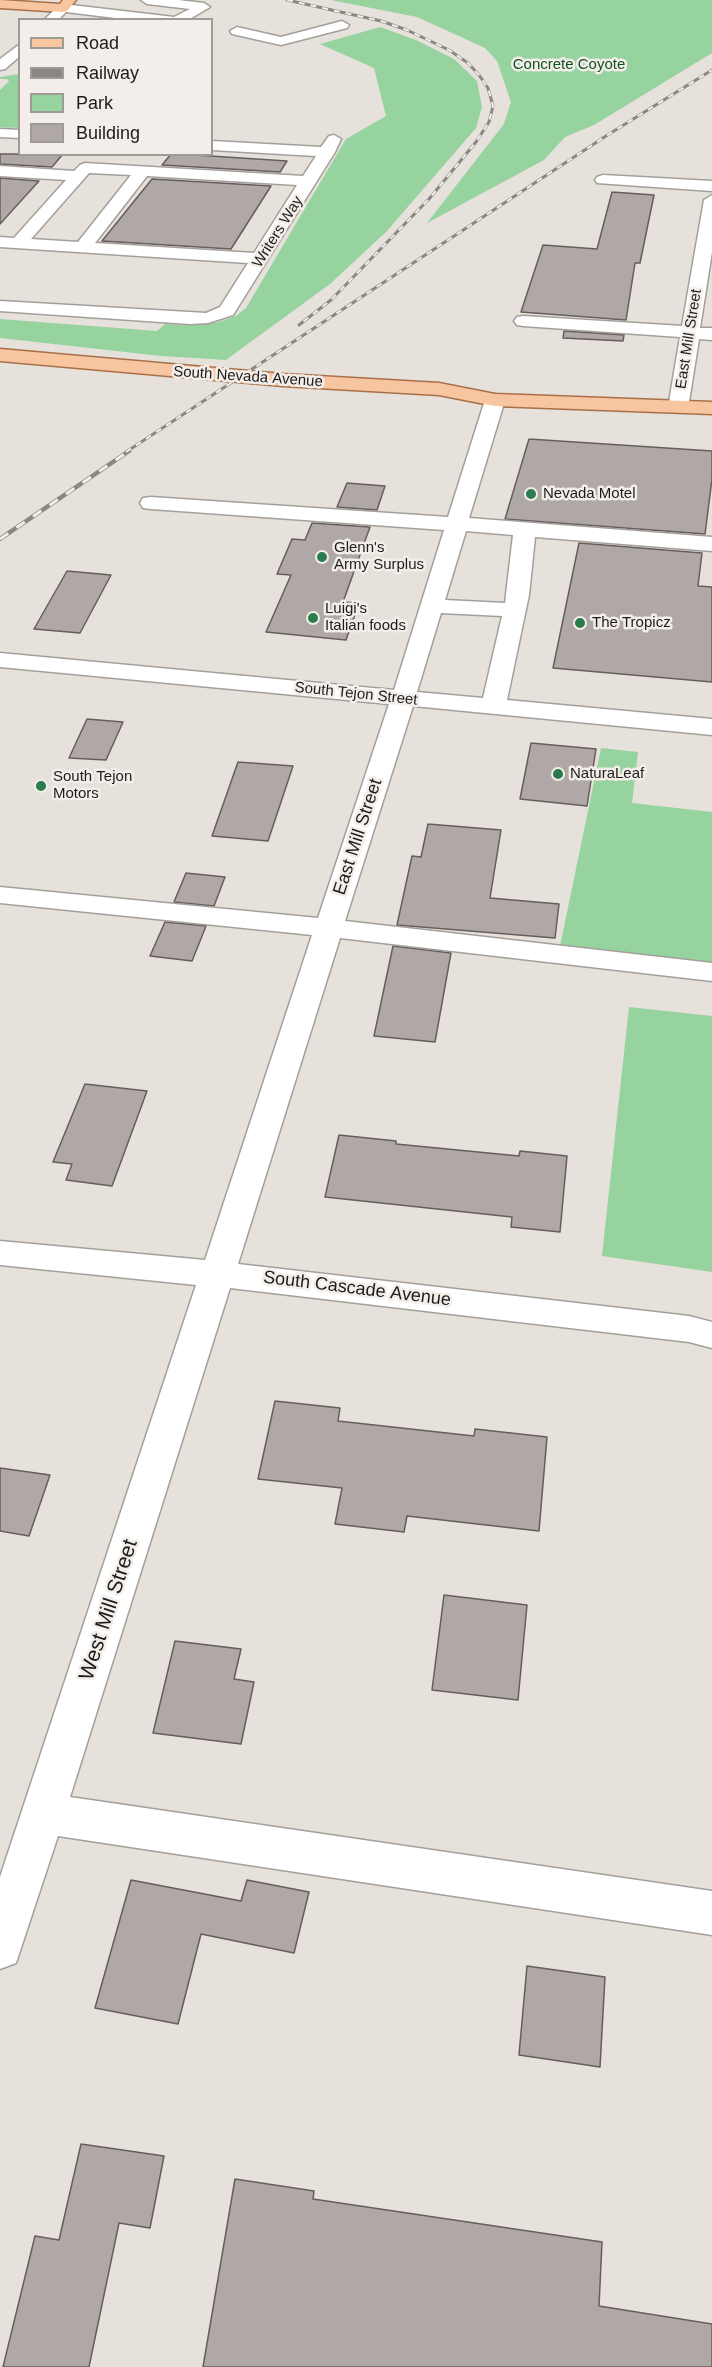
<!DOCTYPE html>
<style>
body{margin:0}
#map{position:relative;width:712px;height:2367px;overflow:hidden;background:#e6e1db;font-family:Helvetica,sans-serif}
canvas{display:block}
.legend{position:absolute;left:18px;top:18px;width:195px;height:138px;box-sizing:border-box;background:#f3eee9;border:2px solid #9e9a96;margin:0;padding:8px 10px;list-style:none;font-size:18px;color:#1e1c1a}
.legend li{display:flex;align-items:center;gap:12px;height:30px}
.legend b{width:30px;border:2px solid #9e9a96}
</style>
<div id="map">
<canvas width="712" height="2367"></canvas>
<ul class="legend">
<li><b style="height:8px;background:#f7c5a0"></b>Road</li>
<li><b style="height:8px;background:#8b8783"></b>Railway</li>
<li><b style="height:16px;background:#96d39f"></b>Park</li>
<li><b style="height:16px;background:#afa8a6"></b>Building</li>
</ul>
</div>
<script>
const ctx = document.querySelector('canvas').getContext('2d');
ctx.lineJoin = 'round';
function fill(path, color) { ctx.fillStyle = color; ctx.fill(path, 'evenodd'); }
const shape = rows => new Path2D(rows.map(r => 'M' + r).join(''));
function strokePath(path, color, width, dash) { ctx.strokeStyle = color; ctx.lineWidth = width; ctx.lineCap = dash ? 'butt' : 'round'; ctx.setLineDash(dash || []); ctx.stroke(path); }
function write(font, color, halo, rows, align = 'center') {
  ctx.font = font + ' Helvetica,sans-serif'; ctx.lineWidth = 5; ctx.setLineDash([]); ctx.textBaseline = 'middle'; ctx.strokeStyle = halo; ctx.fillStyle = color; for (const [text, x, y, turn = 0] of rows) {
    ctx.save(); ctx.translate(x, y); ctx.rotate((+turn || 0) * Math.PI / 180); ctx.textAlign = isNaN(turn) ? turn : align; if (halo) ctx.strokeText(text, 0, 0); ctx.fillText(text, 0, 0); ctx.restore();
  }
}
fill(shape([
 [331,0,712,0,712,53,594,125,565,137,544,160,427,223,504,124,511,102,497,61,485,48,417,17],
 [380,27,416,40,454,59,477,81,482,107,476,128,387,231,330,284,226,360,161,356,0,338,0,319,157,331,165,324,200,325,219,322,236,316,246,308,346,139,386,116,374,68,320,44],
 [19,74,19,128,0,127,0,90,9,81,7,79,0,79,0,77],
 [601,748,638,752,632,803,712,812,712,967,559,951],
 [629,1007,712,1016,712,1272,602,1256]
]), '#96d39f');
const building = shape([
 [0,154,63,154,52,167,0,164,0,154],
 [171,154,180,154,287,161,280,172,162,165,171,154],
 [0,178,39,181,0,224,0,178],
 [152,179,271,186,231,249,102,241,152,179],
 [612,192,654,195,640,263,635,263,626,320,521,312,543,245,597,249,612,192],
 [564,331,624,335,623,341,563,338,564,331],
 [529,439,712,451,712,479,705,534,505,519,529,439],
 [347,483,385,486,377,510,337,507,347,483],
 [312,523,370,527,343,602,359,603,346,640,266,632,291,575,277,574,292,539,305,540,312,523],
 [579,543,702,553,698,586,712,587,712,682,553,668,579,543],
 [67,571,111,575,80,633,34,629,67,571],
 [87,719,123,722,106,760,69,758,87,719],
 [531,743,596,749,587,806,520,799,531,743],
 [238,762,293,766,268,841,212,836,238,762],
 [428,824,501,830,490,898,559,904,555,938,397,925,412,856,421,857,428,824],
 [186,873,225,877,214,906,174,902,186,873],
 [165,922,206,926,192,961,150,956,165,922],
 [393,946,451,953,435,1042,374,1036,393,946],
 [85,1084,147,1091,112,1186,66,1180,72,1164,53,1162,85,1084],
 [339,1135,396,1141,396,1144,519,1156,520,1151,567,1156,560,1232,511,1227,512,1217,325,1197,339,1135],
 [275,1401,340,1408,338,1421,474,1436,475,1429,547,1437,539,1531,407,1516,404,1532,335,1524,342,1488,258,1479,275,1401],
 [0,1468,50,1475,29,1536,0,1531,0,1468],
 [444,1595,527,1605,518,1700,432,1690,444,1595],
 [175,1641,241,1649,234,1679,254,1682,241,1744,153,1733,175,1641],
 [131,1880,241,1901,247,1880,309,1892,294,1953,201,1934,178,2024,95,2008,131,1880],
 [527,1966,605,1977,600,2067,519,2055,527,1966],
 [81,2144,164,2156,150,2228,119,2223,89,2367,3,2367,35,2236,59,2240,81,2144],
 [235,2179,314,2191,313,2199,602,2242,599,2306,712,2324,712,2367,203,2367,235,2179]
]);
fill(building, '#afa8a6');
strokePath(building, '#655e5d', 1.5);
const minor = shape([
 [141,0,178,0,204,3,210,7,188,20,132,20,66,12,58,20,44,20,59,5,63,4,174,17,190,9,147,4,141,0],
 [342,21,349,25,347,28,281,45,232,34,230,31,237,27,281,37,342,21],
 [20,44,20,56,5,69,0,70,0,59,20,44],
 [0,129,20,130,20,138,0,137,0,129],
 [334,135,341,139,335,152,233,315,208,323,190,324,0,311,0,301,206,313,220,307,248,263,0,247,0,237,14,238,66,180,0,176,0,166,74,171,80,165,85,163,303,176,316,156,212,150,212,141,321,147,329,136,334,135],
 [89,173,131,175,78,242,31,239,89,173],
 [147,176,297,185,254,253,95,243,147,176],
 [603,175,712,181,712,191,597,183,595,180,597,177,603,175],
 [712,195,712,252,700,328,712,328,712,340,699,339,688,408,685,412,671,412,668,408,680,337,523,326,517,325,514,321,517,317,523,316,682,326,704,200,712,195],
 [495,394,502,396,505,400,469,518,712,537,712,551,535,537,529,595,507,700,712,719,712,735,413,706,345,921,712,963,712,981,340,938,238,1264,689,1316,712,1322,712,1348,689,1342,230,1288,70,1797,712,1891,712,1935,58,1836,16,1963,0,1969,0,1877,196,1285,0,1265,0,1241,205,1260,312,935,0,903,0,887,318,918,389,704,0,667,0,653,394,690,444,530,151,509,143,508,140,503,143,498,151,497,448,517,485,400,488,396,495,394],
 [466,531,513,535,505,603,445,600,466,531],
 [441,613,502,616,483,698,417,692,441,613]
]);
const major = shape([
 [0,0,60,4,63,0,76,0,67,11,63,12,0,8,0,0],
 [0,349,283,374,439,383,495,394,712,402,712,414,495,406,439,395,283,386,0,361,0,349]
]);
strokePath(minor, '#a49f9a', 3);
strokePath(major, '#a87048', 3);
fill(minor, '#fff');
fill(major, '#f7c5a0');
const railFar1 = shape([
 [287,0,381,21,407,30,449,50,468,63,479,75,488,88,493,106,489,122,476,142,429,199,331,300,299,325],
 [126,452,606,136,712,70]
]);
const rail = shape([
 [0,539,129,451]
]);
strokePath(railFar1, '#8b8783', 3);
strokePath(rail, '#8b8783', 4.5);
strokePath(railFar1, '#f3eee9', 2, [6]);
strokePath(rail, '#f3eee9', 3, [10]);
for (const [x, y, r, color] of [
 [531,494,6,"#2b7c4d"],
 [322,557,6,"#2b7c4d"],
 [313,618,6,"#2b7c4d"],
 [580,623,6,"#2b7c4d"],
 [558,774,6,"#2b7c4d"],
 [41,786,6,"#2b7c4d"]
]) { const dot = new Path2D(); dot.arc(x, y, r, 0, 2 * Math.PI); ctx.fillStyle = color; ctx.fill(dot); strokePath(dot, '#f3eee9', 2); }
write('15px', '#0f5222', '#f3eee9', [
 ["Concrete Coyote",569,65]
]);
write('15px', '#1e1c1a', '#f3eee9', [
 ["Writers Way",278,232,-58],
 ["East Mill Street",689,339,-81],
 ["South Nevada Avenue",248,377,4],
 ["South Tejon Street",356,694,6]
]);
write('15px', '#1e1c1a', '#f3eee9', [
 ["Nevada Motel",543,494],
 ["Glenn's",334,548],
 ["Army Surplus",334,565],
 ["Luigi's",325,609],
 ["Italian foods",325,626],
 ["The Tropicz",592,623],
 ["NaturaLeaf",570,774],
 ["South Tejon",53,777],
 ["Motors",53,794]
], 'left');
write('18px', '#1e1c1a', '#f3eee9', [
 ["East Mill Street",358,837,-72],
 ["South Cascade Avenue",357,1289,7]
]);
write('21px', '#1e1c1a', '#f3eee9', [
 ["West Mill Street",109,1610,-72]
]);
</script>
